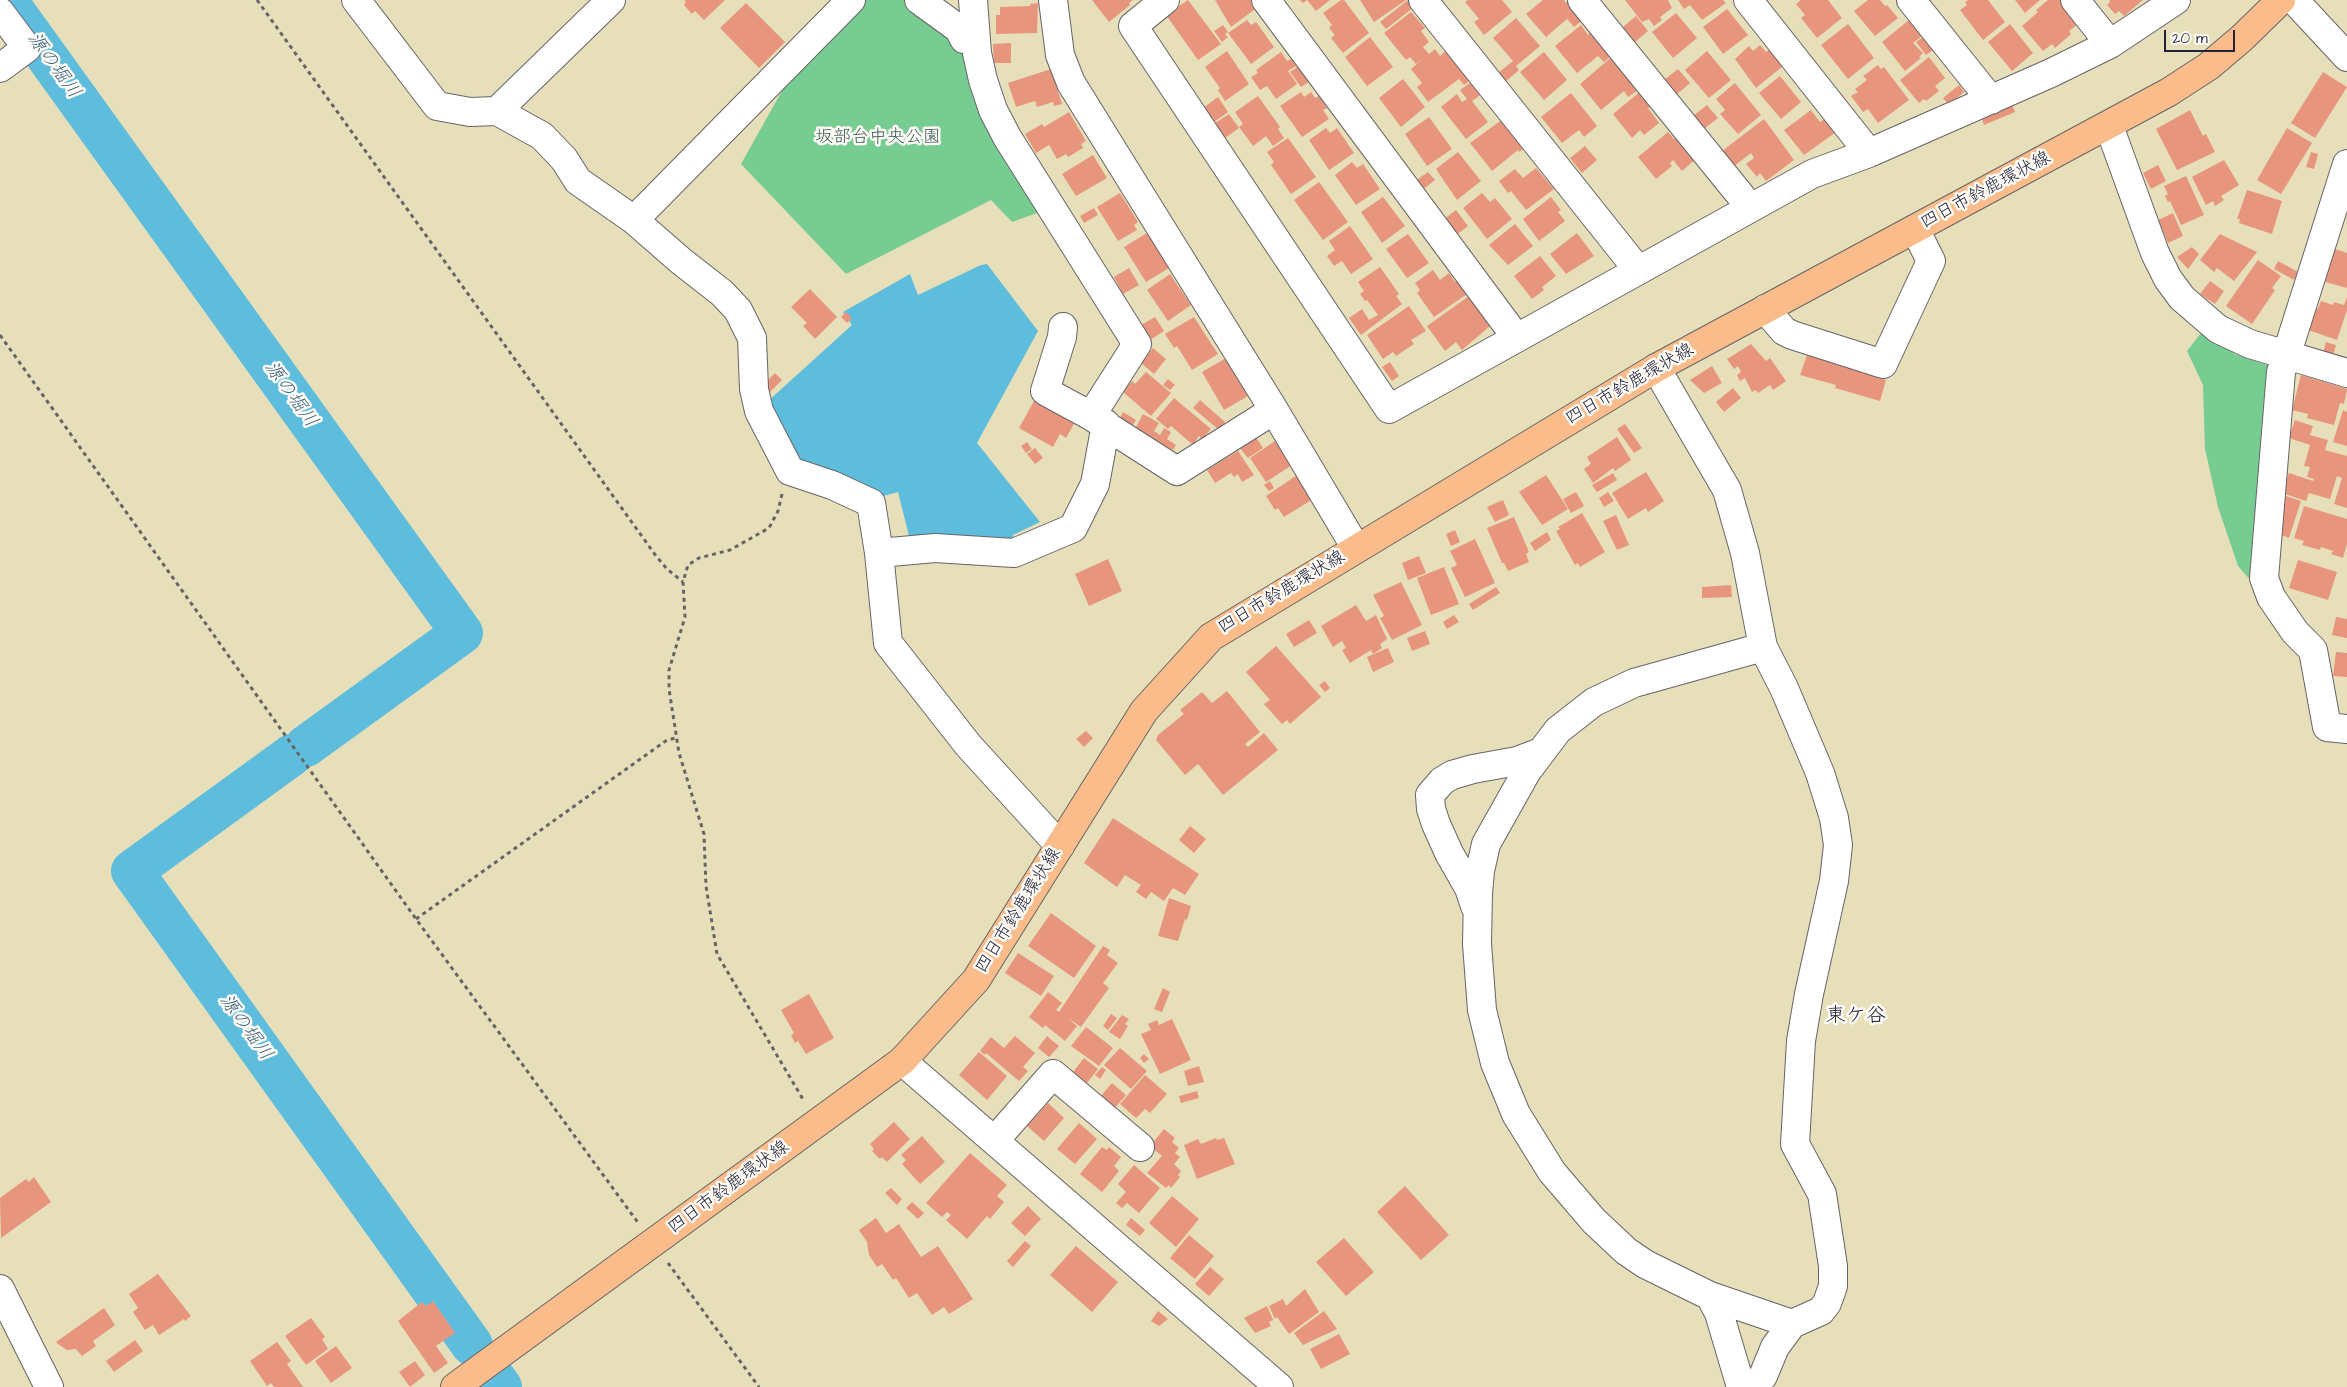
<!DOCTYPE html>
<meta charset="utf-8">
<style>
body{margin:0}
#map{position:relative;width:2347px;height:1387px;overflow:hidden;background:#e6dfba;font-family:"Architects Daughter",sans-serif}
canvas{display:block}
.scale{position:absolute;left:2164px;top:30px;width:71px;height:22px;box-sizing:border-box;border:2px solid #22223b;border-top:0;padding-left:6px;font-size:15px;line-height:18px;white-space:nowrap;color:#22223b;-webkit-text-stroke:4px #fdfcf7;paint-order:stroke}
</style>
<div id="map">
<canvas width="2347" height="1387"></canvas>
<div class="scale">20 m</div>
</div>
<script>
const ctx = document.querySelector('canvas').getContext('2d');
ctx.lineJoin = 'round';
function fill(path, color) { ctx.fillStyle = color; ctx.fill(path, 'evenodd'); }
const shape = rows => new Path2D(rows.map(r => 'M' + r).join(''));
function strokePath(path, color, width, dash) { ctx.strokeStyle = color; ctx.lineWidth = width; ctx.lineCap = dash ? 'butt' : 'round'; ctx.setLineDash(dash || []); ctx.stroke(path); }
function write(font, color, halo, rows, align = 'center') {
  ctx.font = font + ' "Architects Daughter","Klee One",sans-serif'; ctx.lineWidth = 5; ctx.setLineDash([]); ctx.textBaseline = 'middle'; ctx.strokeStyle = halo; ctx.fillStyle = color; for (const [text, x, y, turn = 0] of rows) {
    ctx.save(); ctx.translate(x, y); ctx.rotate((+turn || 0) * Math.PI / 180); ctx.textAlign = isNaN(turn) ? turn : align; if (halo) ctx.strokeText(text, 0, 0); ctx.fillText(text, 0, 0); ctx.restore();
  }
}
fill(shape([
 [863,0,906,0,951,33,967,55,1040,212,1012,222,991,200,846,274,741,164,797,64],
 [2201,333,2237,355,2267,365,2272,372,2252,582,2238,566,2218,507,2205,449,2203,385,2187,351]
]), '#77cd91');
fill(shape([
 [987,264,1038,331,977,443,1040,522,1013,535,1014,541,911,544,898,492,880,497,792,459,767,402,852,325,843,312,910,274,918,295,981,265]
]), '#5ebddc');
strokePath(shape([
 [6,0,462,633,306,746],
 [292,755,132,871,472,1345],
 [496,1380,501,1387]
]), '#5ebddc', 42);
fill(shape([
 [684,0,725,0,704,20,695,11,692,14,684,5,686,2],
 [1092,0,1133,0,1129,3,1130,5,1109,22],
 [1188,0,1221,44,1198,60,1166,15],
 [1215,0,1253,0,1258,7,1231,27],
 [1300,0,1330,0,1316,11,1307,0,1303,3],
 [1341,0,1344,0,1369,33,1343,53,1331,38,1335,35,1329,28,1332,25,1323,13],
 [1360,0,1406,0,1374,22],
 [1408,0,1414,7,1386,29,1380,22],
 [1468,0,1502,0,1512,12,1484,35,1474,22,1479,19,1465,2],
 [1543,0,1564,0,1566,3,1568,1,1584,19,1574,27,1567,19,1546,37,1526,14],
 [1625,0,1668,0,1672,8,1660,17,1662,20,1654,26,1649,19,1642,22],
 [1678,0,1723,0,1726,3,1702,20,1690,5,1684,9],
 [1801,0,1828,0,1842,18,1817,38,1801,18,1805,15,1796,4],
 [1868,0,1880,0,1885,6,1887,5,1898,18,1875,36,1854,11],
 [1968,0,1988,0,2005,22,1983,40,1960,10,1967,5,1965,2],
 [2015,0,2040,0,2025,13],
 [2048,0,2061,0,2062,2,2060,3,2078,24,2069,31,2071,34,2055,48,2052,44,2043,51,2022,26,2038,12,2036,10],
 [2109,0,2143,0,2124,16,2119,11,2115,14,2107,5,2110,2],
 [746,3,785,42,759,68,720,28],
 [1038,3,1037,33,996,34,996,15,1000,15,1000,7,1030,6,1030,4],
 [1727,9,1748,35,1723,54,1703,27],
 [1411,12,1425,28,1421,31,1429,42,1423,47,1429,54,1435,49,1440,56,1448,49,1472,79,1464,85,1459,79,1428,102,1417,87,1422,83,1411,69,1423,59,1416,64,1410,57,1406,60,1384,33],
 [1676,13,1697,38,1673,58,1652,32],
 [1636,16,1648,31,1635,42,1623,27],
 [1516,18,1540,46,1516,66,1519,70,1505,82,1498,73,1513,61,1493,38],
 [1247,20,1251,25,1256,22,1274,47,1251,64,1228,33],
 [1909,20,1922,36,1913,43,1923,53,1919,57,1921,58,1905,71,1882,42],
 [1848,24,1874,58,1848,79,1821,45],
 [2010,24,2033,53,2012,71,1988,42],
 [1223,25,1228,32,1225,34,1228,37,1222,42,1214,31],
 [1581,25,1588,35,1592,31,1614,54,1604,62,1598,56,1577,73,1555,46],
 [1926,35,1936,48,1926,55,1916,42],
 [1370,37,1393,67,1367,86,1345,57],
 [1011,43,1011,63,994,63,993,44],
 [1760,45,1766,52,1769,50,1783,66,1756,88,1735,59,1749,46,1753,51],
 [1227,51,1249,84,1225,101,1218,90,1220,88,1205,67],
 [1707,51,1731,80,1709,98,1685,70],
 [1281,52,1287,61,1291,59,1296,66,1288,71,1297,84,1276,99,1267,86,1260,90,1251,77,1258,73,1256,70],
 [1544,52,1567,80,1544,100,1520,72],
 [1614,55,1641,88,1628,97,1624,91,1601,110,1580,84],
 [1929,57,1945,78,1935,86,1939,91,1926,101,1924,99,1919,103,1900,80],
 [1302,64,1313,79,1301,87,1290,72],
 [1878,65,1881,69,1884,67,1909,100,1878,123,1868,109,1863,112,1851,96,1858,92,1855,89,1867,80,1863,76],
 [1051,69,1062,104,1054,106,1053,102,1037,107,1035,101,1016,107,1008,83],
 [1678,69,1690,83,1676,95,1664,80],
 [2323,72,2347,87,2315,138,2291,123],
 [1780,76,1801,102,1781,119,1759,93],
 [1403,79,1425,107,1401,127,1379,98],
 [1473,81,1482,94,1472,101,1488,122,1466,139,1441,107,1457,94,1462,102,1467,99,1460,90],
 [1735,83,1761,115,1738,134,1720,114,1725,110,1716,99],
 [1959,85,1964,92,1949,105,1943,98],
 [1641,91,1652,105,1648,108,1659,123,1644,135,1640,130,1632,138,1613,114],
 [1301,92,1304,97,1311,92,1315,98,1319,96,1327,108,1323,110,1329,119,1302,137,1280,106],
 [1571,93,1597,126,1584,137,1579,130,1562,143,1541,117],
 [1258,96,1280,127,1278,129,1284,138,1273,146,1266,136,1253,146,1239,127,1243,124,1235,112],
 [1218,97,1228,112,1214,122,1203,108],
 [2012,104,2015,112,1984,125,1981,116],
 [1707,105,1718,118,1704,129,1693,116],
 [1811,110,1820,122,1828,116,1839,130,1804,155,1784,130],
 [2190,110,2203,136,2206,134,2215,152,2177,170,2156,129],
 [1069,112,1086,141,1081,144,1083,148,1068,157,1066,154,1057,159,1049,145,1036,153,1025,134,1042,124,1044,127],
 [1229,114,1239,128,1225,138,1215,123],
 [1429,117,1452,149,1427,166,1405,134],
 [1503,119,1525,148,1519,152,1518,150,1492,171,1470,143],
 [1764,119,1794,160,1766,181,1760,173,1757,177,1746,164,1754,158,1751,153,1733,167,1722,151],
 [1326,128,1330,133,1337,128,1354,153,1329,170,1309,140],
 [2287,128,2312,143,2281,194,2257,180],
 [1668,132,1674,139,1678,136,1697,158,1682,171,1673,160,1670,163,1672,166,1656,179,1638,157],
 [1288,138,1316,177,1291,194,1271,165,1274,162,1267,152],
 [1585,146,1597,160,1582,173,1570,158],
 [1458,152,1481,181,1457,200,1436,169],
 [2311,152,2318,154,2314,169,2306,167],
 [1093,155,1107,178,1076,196,1062,174],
 [2224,160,2239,185,2221,196,2224,200,2215,206,2213,201,2206,205,2192,177],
 [1352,162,1357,168,1363,164,1380,189,1356,205,1335,175],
 [2158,165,2166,181,2151,189,2143,173],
 [1536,168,1554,189,1526,210,1511,191,1508,193,1499,181,1515,169,1523,178],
 [1428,172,1435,180,1421,191,1414,182],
 [2186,176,2204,215,2181,225,2170,201,2168,202,2165,196,2168,194,2164,186],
 [1319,182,1348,222,1323,240,1294,200],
 [2247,190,2282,201,2272,234,2239,223,2240,219,2237,219],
 [1120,193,1138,222,1134,225,1137,230,1118,241,1097,207],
 [1482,193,1490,202,1495,198,1512,219,1487,239,1463,208],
 [1383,197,1405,226,1382,243,1361,212],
 [1551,197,1561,210,1558,212,1565,221,1539,241,1523,219],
 [1094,208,1098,215,1084,223,1080,216],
 [1456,210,1468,226,1455,236,1443,220],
 [2173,213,2183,236,2168,243,2158,220],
 [1515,224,1533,246,1508,265,1489,245],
 [1350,226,1373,259,1351,274,1342,261,1334,266,1327,256,1335,250,1329,241],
 [1147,233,1169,268,1146,282,1124,247],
 [1577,233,1594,256,1566,274,1550,254],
 [1408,234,1429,263,1407,278,1386,249],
 [2220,234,2257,252,2234,281,2217,268,2214,272,2200,260],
 [2192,247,2199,254,2188,269,2177,257],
 [2332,248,2347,253,2347,288,2322,281],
 [1540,256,1556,276,1542,287,1544,290,1532,299,1514,276],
 [2258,260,2281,276,2272,288,2275,290,2252,324,2226,306],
 [2278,261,2298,272,2294,280,2274,269],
 [1380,267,1399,294,1396,296,1402,304,1361,335,1349,318,1362,309,1369,320,1378,315,1367,300,1365,301,1360,294,1364,291,1358,282],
 [1129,268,1139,285,1123,294,1114,277],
 [1433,270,1440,280,1449,273,1455,282,1457,280,1467,294,1434,317,1417,293,1420,290,1415,283],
 [1170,274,1191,305,1168,321,1147,290],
 [2210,281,2224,291,2215,304,2200,294],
 [810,289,837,317,815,339,803,326,807,323,791,307],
 [1469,296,1490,326,1462,350,1456,342,1445,351,1427,326],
 [2347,297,2347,310,2337,340,2308,330,2315,308,2318,309,2321,301,2333,305,2334,302,2344,305],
 [1409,306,1426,331,1411,340,1414,344,1396,356,1393,352,1383,359,1367,335],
 [846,312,852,318,847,323,841,317],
 [1155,317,1164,331,1150,340,1141,325],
 [1194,317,1218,354,1192,370,1177,346,1174,348,1165,334],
 [2326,342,2336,345,2333,356,2323,353],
 [1751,344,1766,361,1770,358,1786,381,1773,390,1770,385,1758,393,1756,390,1752,392,1745,378,1740,381,1737,375,1741,372,1738,366,1734,369,1727,359],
 [1153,348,1166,359,1154,374,1141,363],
 [1807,355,1850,368,1865,370,1864,373,1886,380,1880,401,1835,388,1836,385,1800,375],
 [1226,358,1248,396,1224,410,1202,372],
 [1390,362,1399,376,1392,381,1382,367],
 [1712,366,1722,383,1704,393,1690,380],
 [1146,372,1171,393,1151,416,1123,392,1132,381,1135,384],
 [775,373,782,380,770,392,763,385],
 [2301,375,2347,389,2344,404,2340,403,2334,425,2307,418,2308,414,2292,410],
 [1168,379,1175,385,1170,390,1163,385],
 [1733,388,1741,398,1724,412,1716,402],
 [1174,398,1211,429,1202,439,1199,436,1193,445,1171,426,1168,429,1156,419],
 [1035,399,1075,422,1066,438,1060,434,1053,447,1019,428],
 [1200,400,1225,422,1219,430,1193,408],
 [2343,410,2347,412,2347,446,2333,442],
 [1123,412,1136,420,1132,427,1119,420],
 [1143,414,1159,423,1154,431,1160,435,1164,428,1171,432,1167,439,1176,445,1173,450,1135,429],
 [2295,420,2313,426,2310,435,2328,440,2325,450,2347,456,2347,508,2334,504,2342,478,2337,476,2330,499,2309,493,2306,501,2282,493,2289,473,2313,481,2314,479,2307,477,2310,467,2304,466,2310,445,2289,438],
 [1625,424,1642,448,1634,453,1617,429],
 [1255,436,1263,448,1248,458,1239,447],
 [1617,437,1631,460,1615,471,1613,468,1593,483,1584,469,1591,464,1587,457],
 [1275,441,1292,465,1266,482,1250,458],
 [1027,442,1032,449,1026,453,1021,446],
 [1035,448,1043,458,1035,464,1027,454],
 [1238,451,1254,475,1242,482,1238,474,1234,477,1231,473,1215,483,1207,470],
 [1646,472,1664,501,1648,512,1646,508,1628,519,1612,493],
 [1613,473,1617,480,1597,492,1592,485],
 [1297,475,1313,499,1284,517,1278,508,1275,510,1266,496],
 [1546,475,1568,509,1542,525,1519,492],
 [1270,481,1274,488,1269,491,1264,485],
 [1576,492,1584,506,1571,513,1563,499],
 [1608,492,1614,501,1604,507,1599,498],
 [2283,495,2301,501,2289,538,2279,534],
 [1503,500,1509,515,1495,522,1487,507],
 [2304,506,2347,519,2347,544,2343,558,2331,554,2333,551,2321,547,2320,550,2302,545,2304,541,2294,538],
 [1582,513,1605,552,1580,567,1578,563,1575,565,1556,531,1560,529,1558,527],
 [1616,515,1629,545,1617,550,1603,521],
 [1514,517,1529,552,1526,554,1529,562,1508,571,1504,563,1502,563,1487,528],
 [1455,530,1460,542,1451,546,1446,534],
 [1547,532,1551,540,1535,551,1530,543],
 [1475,539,1495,583,1465,597,1451,568,1457,565,1450,551],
 [1419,556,1426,573,1408,580,1402,563],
 [1108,559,1122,591,1089,606,1075,574],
 [2298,560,2337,572,2328,600,2289,588],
 [1444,567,1459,604,1431,615,1417,578],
 [1401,582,1422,625,1392,640,1380,618,1384,616,1373,595],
 [1731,585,1732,597,1702,598,1702,587],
 [1496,587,1500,593,1473,610,1469,604],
 [1356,605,1366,621,1376,615,1387,639,1380,644,1382,648,1373,654,1371,650,1350,663,1342,650,1346,648,1342,641,1333,647,1321,626],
 [1454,615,1459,622,1447,629,1443,622],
 [2336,617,2347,619,2347,638,2332,635],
 [1309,620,1317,633,1294,647,1286,634],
 [1425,631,1430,644,1412,651,1407,638],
 [1276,646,1321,697,1290,724,1287,720,1282,724,1264,704,1270,700,1246,672],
 [1388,648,1394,662,1373,672,1367,657],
 [2336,652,2347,653,2347,677,2333,676],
 [1325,681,1330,688,1325,692,1319,685],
 [1227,691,1260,732,1245,744,1248,747,1264,733,1278,750,1223,795,1198,764,1185,775,1156,740,1158,735,1184,714,1180,710,1202,692,1212,703],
 [1086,731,1093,738,1084,747,1076,739],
 [1113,818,1199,874,1185,895,1173,888,1164,901,1151,892,1146,899,1136,892,1141,885,1125,875,1117,887,1084,863],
 [1190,826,1206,839,1194,853,1179,840],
 [1169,898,1191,906,1187,920,1185,919,1178,941,1158,936],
 [1051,913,1096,946,1074,978,1028,946],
 [1103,946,1110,950,1107,955,1118,963,1103,983,1109,988,1081,1027,1068,1018,1077,1026,1065,1041,1045,1025,1043,1028,1029,1017,1048,992,1062,1003,1056,1010,1059,1012],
 [1018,953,1054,976,1041,996,1005,973],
 [1163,988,1170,992,1162,1012,1154,1009],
 [809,994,834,1038,806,1054,798,1041,795,1043,791,1035,794,1033,781,1010],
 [1111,1014,1117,1018,1108,1030,1103,1026],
 [1122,1015,1129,1019,1125,1024,1128,1026,1120,1039,1109,1032],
 [1172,1019,1191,1060,1160,1074,1141,1034,1151,1030,1148,1024,1157,1020,1159,1025],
 [1086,1027,1113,1048,1099,1066,1071,1046],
 [1015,1036,1035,1053,1023,1067,1028,1071,1019,1081,986,1053,985,1055,980,1051,991,1037,1004,1048],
 [1047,1036,1059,1046,1049,1057,1038,1048],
 [1120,1048,1147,1071,1131,1089,1104,1065],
 [979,1052,1007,1076,987,1100,959,1075],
 [1144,1054,1149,1059,1144,1063,1140,1058],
 [1084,1058,1098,1069,1087,1083,1073,1072],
 [1199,1066,1204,1082,1188,1086,1184,1071],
 [1102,1067,1106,1070,1100,1079,1095,1075],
 [1145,1075,1167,1094,1150,1113,1145,1109,1136,1118,1120,1104],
 [1112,1083,1126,1095,1114,1109,1100,1097],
 [1197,1091,1199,1098,1181,1103,1179,1096],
 [1048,1103,1064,1118,1044,1141,1027,1126],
 [894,1122,910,1139,887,1162,882,1157,880,1159,872,1151,874,1149,870,1144],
 [1079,1123,1097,1139,1075,1164,1057,1149],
 [1164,1129,1175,1138,1172,1142,1179,1148,1175,1153,1180,1157,1174,1164,1181,1171,1178,1175,1180,1177,1171,1188,1169,1185,1166,1188,1147,1173,1162,1156,1150,1146],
 [922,1136,945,1162,920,1184,902,1164,906,1160,901,1155],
 [1216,1138,1217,1140,1224,1138,1235,1164,1197,1179,1184,1145,1198,1139,1201,1144],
 [1102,1147,1107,1150,1109,1147,1121,1157,1114,1166,1119,1171,1102,1192,1080,1174],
 [970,1153,1007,1185,997,1196,1004,1202,990,1219,987,1216,967,1239,946,1220,951,1215,947,1212,942,1217,926,1203],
 [1134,1165,1160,1188,1139,1213,1127,1203,1122,1208,1116,1203,1126,1192,1118,1184],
 [34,1177,51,1202,1,1238,0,1198,26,1179,29,1182],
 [1405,1186,1449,1235,1421,1260,1377,1212],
 [891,1188,902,1199,897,1205,885,1193],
 [1172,1196,1199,1219,1176,1247,1149,1223],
 [912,1202,924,1213,918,1219,906,1208],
 [1028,1206,1041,1219,1025,1236,1011,1223],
 [876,1218,886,1233,899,1224,921,1257,938,1246,973,1299,949,1314,944,1307,932,1315,917,1293,909,1298,896,1278,893,1280,882,1264,877,1267,869,1255,867,1242,859,1230],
 [1131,1218,1145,1230,1140,1236,1126,1225],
 [1189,1235,1214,1256,1195,1279,1170,1258],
 [1344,1238,1374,1272,1346,1296,1316,1262],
 [1025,1241,1031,1246,1013,1267,1007,1261],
 [1076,1246,1118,1282,1092,1312,1050,1275],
 [1210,1267,1224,1279,1209,1296,1195,1284],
 [158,1274,191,1316,185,1321,184,1319,159,1335,153,1325,145,1330,133,1312,138,1308,129,1294],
 [1305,1289,1319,1312,1289,1334,1277,1317,1275,1319,1269,1306,1283,1299,1286,1306],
 [433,1301,455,1333,436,1346,448,1363,434,1373,398,1321,422,1302,426,1306],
 [1267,1306,1273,1320,1269,1322,1271,1326,1255,1333,1244,1318],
 [104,1308,115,1325,93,1341,96,1346,82,1356,76,1349,67,1350,58,1344,56,1342],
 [1158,1311,1168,1319,1159,1326,1151,1321],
 [1324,1311,1337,1329,1303,1345,1294,1333],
 [311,1318,325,1337,322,1339,328,1349,306,1365,285,1336],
 [1339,1334,1350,1354,1321,1369,1310,1349],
 [135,1340,143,1351,114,1372,106,1361],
 [277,1342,291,1361,287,1364,303,1387,274,1387,271,1383,267,1386,250,1361],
 [336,1346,352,1368,331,1383,315,1361],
 [415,1361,425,1375,410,1387,399,1372]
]), '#e7967d');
const minor = shape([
 [356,0,437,106,470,112,497,111,542,136,564,159,578,181,634,220,681,261,722,293,738,310,752,338,754,389,759,411,790,471,832,485,871,503,879,553,888,643,968,745,1060,846],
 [919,0,959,29,964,39,975,40],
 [973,0,977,53,983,80,993,110,1007,137,1137,344,1091,416,1177,471,1274,410],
 [1053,0,1060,55,1071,83,1274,410,1356,548],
 [1165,0,1133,26,1389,409,1812,174,1869,153,2051,73,2110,44,2176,0],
 [1266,0,1516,337],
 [1423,0,1638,270],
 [1582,0,1750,207],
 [1748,0,1869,153],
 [1911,0,1991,100],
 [2075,0,2110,44],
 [2294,0,2347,57],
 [0,12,27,48,0,68],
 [497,111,611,0],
 [2109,126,2155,253,2168,279,2182,298,2218,329,2250,344,2347,373],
 [2347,164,2281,372,2264,578,2271,597,2282,613,2295,632,2313,650,2327,727,2347,729],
 [634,220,851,0],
 [1765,309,1784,331,1792,335,1883,364,1931,261,1915,229],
 [1063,327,1062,337,1045,391,1091,416],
 [1656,368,1727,490,1745,553,1763,647,1784,688,1820,773,1834,818,1838,845,1834,881,1809,994,1801,1041,1795,1144,1822,1194,1833,1266,1833,1286,1827,1303,1821,1311,1792,1324,1775,1347,1763,1376,1753,1387],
 [879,553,935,548,1014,553,1073,528,1095,484,1106,424],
 [1763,647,1634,683,1594,702,1558,730,1527,771,1486,844,1480,871,1478,894,1477,944,1482,1010,1495,1063,1516,1114,1552,1172,1594,1221,1626,1251,1645,1264,1710,1296,1792,1324],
 [1475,906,1469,888,1449,853,1436,824,1431,809,1430,795,1442,781,1452,775,1473,769,1517,761,1538,753],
 [902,1061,1279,1387],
 [995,1140,1053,1074,1140,1147],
 [0,1289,49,1387],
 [1710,1296,1719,1313,1741,1387]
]);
const major = shape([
 [455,1387,902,1061,976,980,1144,711,1211,637,1656,368,2169,92,2209,66,2242,38,2281,0]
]);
strokePath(minor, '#676467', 30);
strokePath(major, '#676467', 30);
strokePath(shape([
 [257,0,656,556,667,569,683,582],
 [0,335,416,919,639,1224],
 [782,494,778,511,769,528,730,550,699,558,688,565,683,582,685,617,669,670,669,689,679,753,704,834,706,886,717,954,804,1101],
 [416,919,667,740,676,738],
 [668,1263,759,1387]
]), '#676467', 3, [4, 4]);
strokePath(minor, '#fff', 28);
strokePath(major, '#f9bc8a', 28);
write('18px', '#405e59', '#fdfcf7', [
 ["坂部台中央公園",878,138]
]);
write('18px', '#22223b', '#fdfcf7', [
 ["四日市鈴鹿環状線",1986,191,-28],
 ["四日市鈴鹿環状線",1630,385,-30],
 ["四日市鈴鹿環状線",1282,593,-31],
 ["四日市鈴鹿環状線",1019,911,-58],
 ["四日市鈴鹿環状線",729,1188,-36]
]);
write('italic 19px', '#3a607b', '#fdfcf7', [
 ["源の堀川",53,66,54],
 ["源の堀川",290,395,54],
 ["源の堀川",245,1028,54]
]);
write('20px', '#22223b', '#fdfcf7', [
 ["東ケ谷",1856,1017]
]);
</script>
